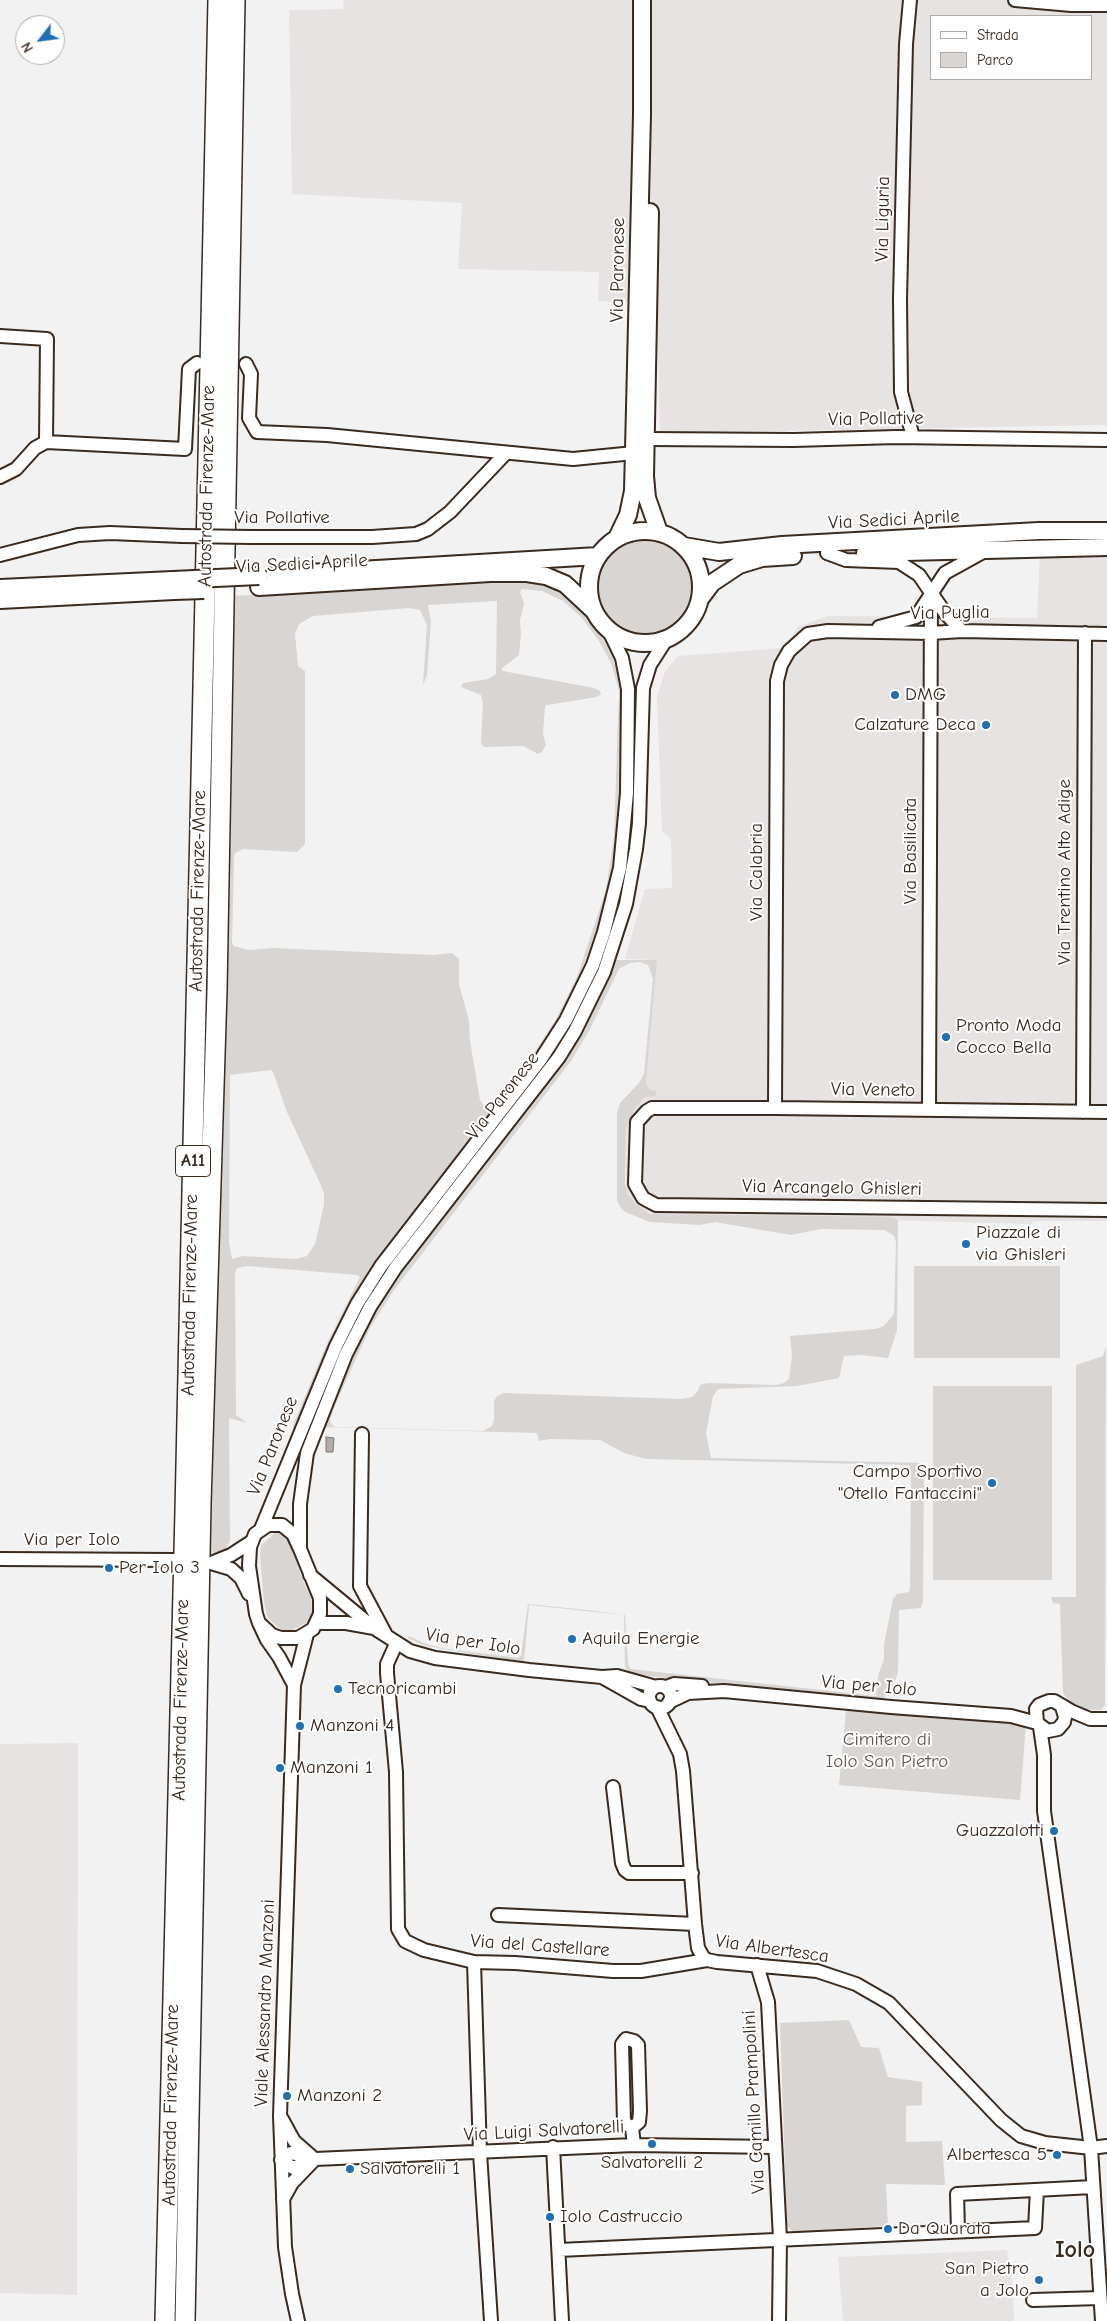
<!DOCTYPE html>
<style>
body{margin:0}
#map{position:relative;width:1107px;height:2321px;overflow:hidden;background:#f3f2f2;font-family:"Comic Neue",sans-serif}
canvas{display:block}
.legend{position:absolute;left:930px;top:15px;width:162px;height:65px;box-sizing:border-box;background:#fff;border:1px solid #b1aaa5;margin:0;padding:6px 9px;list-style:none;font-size:15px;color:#3b2a1e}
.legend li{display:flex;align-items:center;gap:10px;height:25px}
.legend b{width:25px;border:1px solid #b1aaa5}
.north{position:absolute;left:15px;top:15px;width:50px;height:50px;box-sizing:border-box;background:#fff;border:1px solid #b1aaa5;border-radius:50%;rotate:240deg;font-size:14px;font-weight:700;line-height:20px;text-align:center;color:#3b2a1e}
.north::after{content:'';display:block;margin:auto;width:18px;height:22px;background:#1f6fb2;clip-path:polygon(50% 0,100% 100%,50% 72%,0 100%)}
</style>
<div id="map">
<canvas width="1107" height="2321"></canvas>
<ul class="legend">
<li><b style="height:6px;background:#fff"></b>Strada</li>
<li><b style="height:14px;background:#d8d5d2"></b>Parco</li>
</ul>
<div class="north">N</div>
</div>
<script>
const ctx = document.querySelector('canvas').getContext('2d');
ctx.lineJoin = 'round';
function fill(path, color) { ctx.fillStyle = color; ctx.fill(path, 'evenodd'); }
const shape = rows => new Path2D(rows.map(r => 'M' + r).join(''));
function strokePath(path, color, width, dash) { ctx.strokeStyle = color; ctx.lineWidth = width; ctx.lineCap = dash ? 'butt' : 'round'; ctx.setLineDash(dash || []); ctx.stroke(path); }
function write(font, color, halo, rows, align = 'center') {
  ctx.font = font + ' "Comic Neue",sans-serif'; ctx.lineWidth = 4; ctx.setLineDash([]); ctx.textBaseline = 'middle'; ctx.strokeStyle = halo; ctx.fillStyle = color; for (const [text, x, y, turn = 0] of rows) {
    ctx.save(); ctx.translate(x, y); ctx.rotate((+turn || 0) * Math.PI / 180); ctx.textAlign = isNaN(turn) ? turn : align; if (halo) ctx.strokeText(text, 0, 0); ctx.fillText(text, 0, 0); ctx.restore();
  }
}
fill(shape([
 [344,0,1107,0,1107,425,660,433,657,303,598,301,599,272,458,269,462,203,292,194,289,10,343,9],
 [931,16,1091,16,1091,79,931,79],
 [1107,551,1107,1221,1033,1221,1032,1224,1029,1224,653,1214,643,1210,631,1199,626,1190,626,1130,634,1110,645,1097,657,960,625,959,645,889,672,888,671,838,662,832,657,697,665,671,678,656,783,648,799,626,828,616,1037,618,1040,553],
 [78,1743,77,2295,0,2293,0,1744],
 [1007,2250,1013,2286,1014,2321,843,2321,838,2257]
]), '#e6e3e2');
fill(shape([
 '593 587a50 50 0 1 1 100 0a50 50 0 1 1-100 0Z',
 [508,578,542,582,560,590,582,610,603,639,612,656,618,674,622,694,619,820,611,878,599,928,573,991,545,1041,393,1239,360,1286,338,1326,296,1428,293,1428,293,1425,326,1346,360,1277,357,1275,247,1266,237,1268,235,1273,236,1415,247,1423,229,1418,230,1541,225,1551,211,1553,232,596],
 [522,589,542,591,563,601,582,618,599,641,611,663,619,690,614,837,606,890,577,977,555,1021,534,1053,494,1104,485,1108,480,1100,470,1041,469,1021,459,984,459,959,452,953,433,955,273,948,249,950,234,946,232,943,234,859,235,853,243,849,297,852,305,844,305,671,298,666,295,634,299,624,313,616,409,608,420,610,427,625,423,685,427,675,431,621,428,605,497,601,496,674,488,679,463,683,461,687,481,695,483,703,481,743,484,747,523,746,538,754,542,752,546,745,543,734,545,707,547,705,597,697,601,694,600,691,594,688,503,671,501,669,519,655,521,634,520,620,524,603,520,592],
 [271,1070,273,1072,287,1112,319,1181,324,1193,324,1205,315,1244,307,1256,296,1259,243,1256,232,1259,229,1243,230,1075],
 [616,960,657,960,646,1084,650,1090,656,1091,656,1096,645,1097,634,1110,626,1130,625,1184,628,1195,636,1204,650,1214,891,1217,898,1220,897,1330,888,1358,861,1355,844,1356,839,1378,797,1386,718,1389,713,1396,706,1433,711,1458,924,1463,923,1601,921,1608,899,1610,898,1672,893,1687,882,1700,629,1674,625,1667,624,1615,529,1605,524,1662,442,1649,423,1645,408,1638,409,1636,424,1643,441,1648,518,1658,521,1655,528,1604,587,1610,625,1615,628,1664,631,1669,876,1696,878,1676,884,1659,884,1644,893,1599,897,1594,909,1592,910,1588,911,1474,909,1465,646,1459,624,1453,600,1440,550,1439,539,1441,537,1433,324,1427,359,1344,386,1293,567,1057,599,1000],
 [640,962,648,965,653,979,644,1074,639,1083,620,1103,617,1113,617,1200,620,1207,625,1212,650,1222,700,1225,715,1222,791,1235,821,1229,885,1230,894,1236,896,1242,894,1314,884,1326,875,1329,790,1336,792,1355,789,1379,784,1383,776,1385,707,1383,700,1385,698,1391,692,1397,682,1399,504,1393,497,1396,494,1401,494,1420,492,1426,483,1431,336,1427,332,1425,330,1421,333,1410,370,1328,394,1290,571,1061,590,1029,619,969,630,963],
 [914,1266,1060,1266,1060,1358,914,1358],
 [1106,1347,1105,1705,1101,1710,1080,1709,1071,1704,1063,1693,1060,1604,1053,1603,1051,1597,1076,1597,1076,1365,1103,1356],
 [933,1386,1052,1386,1052,1580,933,1580],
 [275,1533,283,1533,289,1540,304,1583,311,1596,312,1613,308,1622,292,1630,282,1630,273,1623,267,1616,264,1602,260,1556,261,1545],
 [846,1710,1026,1725,1020,1800,839,1785],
 [849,2020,861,2047,879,2048,888,2077,922,2082,922,2105,906,2106,906,2142,942,2141,945,2185,886,2184,888,2226,793,2232,787,2226,780,2023]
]), '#d8d5d2');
const water = shape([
 [326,1437,334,1438,333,1452,326,1452,326,1437]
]);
fill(water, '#b2aba7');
strokePath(water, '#827770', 1);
const minor = shape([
 [910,0,906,44,900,299,901,392,913,437],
 [1015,0,1071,5,1107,5],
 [0,336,47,339,46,442],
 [246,364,251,374,249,418,257,432,327,435,573,459,634,453],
 [646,439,794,440,896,437,1107,440],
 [0,477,16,469,35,448,46,442,185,449,189,369,197,363],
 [251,537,372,537,416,534,428,529,450,512,505,454],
 [827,553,846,560,899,562,919,575,945,613,962,631],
 [0,555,78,535,110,533,182,536],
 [879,627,916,617,945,573,983,552],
 [775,1108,777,681,781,665,789,651,808,634,828,631,931,633,962,631,1107,634],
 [929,1110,931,593],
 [1083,1112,1085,633],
 [1107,1112,775,1108,652,1108,647,1111,637,1122,635,1184,643,1198,656,1205,1107,1210],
 [362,1434,360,1586,385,1633],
 [261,1529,336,1346,357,1304,381,1266,541,1059,566,1020,593,965,604,932,620,868,627,793,628,689,622,658,608,629],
 [300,1549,300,1504,307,1453,346,1354,370,1307,396,1267,559,1057,575,1031,604,972,626,904,636,849,639,823,643,688,650,665,666,640],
 [0,1559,174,1560],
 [211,1563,231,1569,241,1578,249,1594],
 [211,1563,231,1555,251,1542],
 [310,1575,374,1628,410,1651,435,1658,529,1670,602,1677,617,1676,656,1687],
 [259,1623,272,1635,281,1638,298,1638,313,1629,320,1614,320,1598,300,1549,293,1534,282,1525,268,1525,255,1534,250,1547,249,1566,256,1614,259,1623,267,1640,279,1657,294,1685],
 [317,1623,346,1623,374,1628],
 [396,1644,387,1664,387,1673,396,1772,398,1929,405,1941,424,1950,474,1962,515,1963,613,1971,641,1971,707,1960],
 [602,1677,641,1699,650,1701],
 '649 1697a11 11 0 1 1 22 0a11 11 0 1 1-22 0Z',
 [666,1687,674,1684,702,1686],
 [669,1702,688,1693,724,1691,891,1707,1011,1716,1037,1723],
 [657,1707,680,1754,683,1771,695,1924,698,1948,703,1957,707,1960,717,1962,817,1971,856,1984,889,2003,1001,2120,1021,2136,1045,2143,1091,2148,1107,2146],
 [1062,1707,1065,1717,1064,1722,1058,1729,1048,1731,1037,1723,1036,1709,1039,1705,1049,1701,1054,1701,1071,1711,1090,1719,1107,1719],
 [1040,1727,1044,1755,1044,1811,1091,2148,1102,2321],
 [613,1787,622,1863,625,1870,629,1873,692,1873],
 [498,1915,695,1924],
 [474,1962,480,2153,491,2321],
 [757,1965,768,2002,780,2239,779,2321],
 [282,2119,294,2141,311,2156],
 [632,2128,624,2122,622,2044,626,2039,634,2041,638,2045,640,2111,639,2122,632,2128,634,2145],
 [553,2147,562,2321],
 [281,2160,291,2153,315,2159,634,2145,775,2147],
 [281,2160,293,2168,310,2161],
 [283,2199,292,2183,315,2159],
 [958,2231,957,2194,1093,2187],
 [559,2250,1035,2228,1037,2190],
 [1033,2300,1100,2298],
 [298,2321,292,2294,285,2247,280,2116,294,1685,307,1634]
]);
const major = shape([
 [650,212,645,476,647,498,659,532],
 '589 587a56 56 0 1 1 112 0a56 56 0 1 1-112 0Z',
 [617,538,628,515,633,491,642,115,642,0],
 [684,546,719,552,782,545,1039,531,1107,531],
 [865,553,1107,547],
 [274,575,598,556],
 [259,587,490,573,527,573,546,576,565,584,594,611],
 [0,588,173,580],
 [700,599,712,583,739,565,762,558,793,556],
 [0,600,174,591]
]);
const highway = shape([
 [165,2321,185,1511,218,0],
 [185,2321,201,1504,217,990,235,0]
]);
strokePath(minor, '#3b2a1e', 16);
strokePath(major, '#3b2a1e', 20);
strokePath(highway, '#3b2a1e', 22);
strokePath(minor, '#fff', 12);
strokePath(major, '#fff', 16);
strokePath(highway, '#fff', 19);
const minorBridge = shape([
 [182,536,251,537]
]);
const majorBridge = shape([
 [173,580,259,576],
 [174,591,204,590]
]);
strokePath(minorBridge, '#3b2a1e', 16, []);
strokePath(majorBridge, '#3b2a1e', 20, []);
strokePath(minorBridge, '#fff', 12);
strokePath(majorBridge, '#fff', 16);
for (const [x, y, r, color] of [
 [895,695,5,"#1f6fb2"],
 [986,725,5,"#1f6fb2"],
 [946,1037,5,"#1f6fb2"],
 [966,1244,5,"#1f6fb2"],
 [992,1483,5,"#1f6fb2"],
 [109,1568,5,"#1f6fb2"],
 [572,1639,5,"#1f6fb2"],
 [338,1689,5,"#1f6fb2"],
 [300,1726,5,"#1f6fb2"],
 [280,1768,5,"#1f6fb2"],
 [1054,1831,5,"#1f6fb2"],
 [287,2096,5,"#1f6fb2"],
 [652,2144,5,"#1f6fb2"],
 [1057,2155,5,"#1f6fb2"],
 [350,2169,5,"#1f6fb2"],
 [550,2217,5,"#1f6fb2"],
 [888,2229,5,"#1f6fb2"],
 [1039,2280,5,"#1f6fb2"]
]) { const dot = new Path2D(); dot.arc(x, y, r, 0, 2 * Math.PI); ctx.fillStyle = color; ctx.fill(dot); strokePath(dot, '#fff', 2); }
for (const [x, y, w] of [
 [193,1161,35]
]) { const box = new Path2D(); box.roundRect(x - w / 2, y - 15.5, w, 31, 4); ctx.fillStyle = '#fff'; ctx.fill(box); strokePath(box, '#3b2a1e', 1); }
write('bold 18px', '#3b2a1e', null, [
 ["A11",193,1161]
]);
write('19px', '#3b2a1e', '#fff', [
 ["Via Liguria",883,219,-89],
 ["Via Paronese",618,270,-89],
 ["Via Pollative",876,419,-1],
 ["Autostrada Firenze-Mare",207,486,-89],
 ["Via Pollative",282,518],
 ["Via Sedici Aprile",894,520,-3],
 ["Via Sedici Aprile",302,564,-3],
 ["Via Puglia",950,613,-1],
 ["Via Basilicata",911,851,-90],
 ["Via Calabria",757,872,-90],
 ["Via Trentino Alto Adige",1065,872,-90],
 ["Autostrada Firenze-Mare",198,891,-89],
 ["Via Veneto",873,1090,1],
 ["Via Paronese",503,1096,-52],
 ["Via Arcangelo Ghisleri",832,1188,1],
 ["Autostrada Firenze-Mare",190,1295,-89],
 ["Via Paronese",273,1446,-68],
 ["Via per Iolo",72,1540],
 ["Via per Iolo",473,1642,9],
 ["Via per Iolo",869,1686,5],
 ["Autostrada Firenze-Mare",181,1700,-89],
 ["Via del Castellare",540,1946,4],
 ["Via Albertesca",772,1949,8],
 ["Viale Alessandro Manzoni",265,2003,-88],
 ["Via Camillo Prampolini",754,2102,-93],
 ["Autostrada Firenze-Mare",171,2105,-89],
 ["Via Luigi Salvatorelli",544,2131,-3]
]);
write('19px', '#3b2a1e', '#fff', [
 ["DMG",905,695],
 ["Calzature Deca",976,725,"right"],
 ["Pronto Moda",956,1026],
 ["Cocco Bella",956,1048],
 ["Piazzale di",976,1233],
 ["via Ghisleri",976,1255],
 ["Campo Sportivo",982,1472,"right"],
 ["\"Otello Fantaccini\"",982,1494,"right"],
 ["Per Iolo 3",119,1568],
 ["Aquila Energie",582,1639],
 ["Tecnoricambi",348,1689],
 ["Manzoni 4",310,1726],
 ["Manzoni 1",290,1768],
 ["Guazzalotti",1044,1831,"right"],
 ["Manzoni 2",297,2096],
 ["Albertesca 5",1047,2155,"right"],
 ["Salvatorelli 2",652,2163,"center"],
 ["Salvatorelli 1",360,2169],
 ["Iolo Castruccio",560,2217],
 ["Da Quarata",898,2229],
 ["San Pietro",1029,2269,"right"],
 ["a Jolo",1029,2291,"right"]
], 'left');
write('19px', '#62554b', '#fff', [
 ["Cimitero di",887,1740],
 ["Iolo San Pietro",887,1762]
]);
write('bold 24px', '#3b2a1e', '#fff', [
 ["Iolo",1075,2250]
]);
</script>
